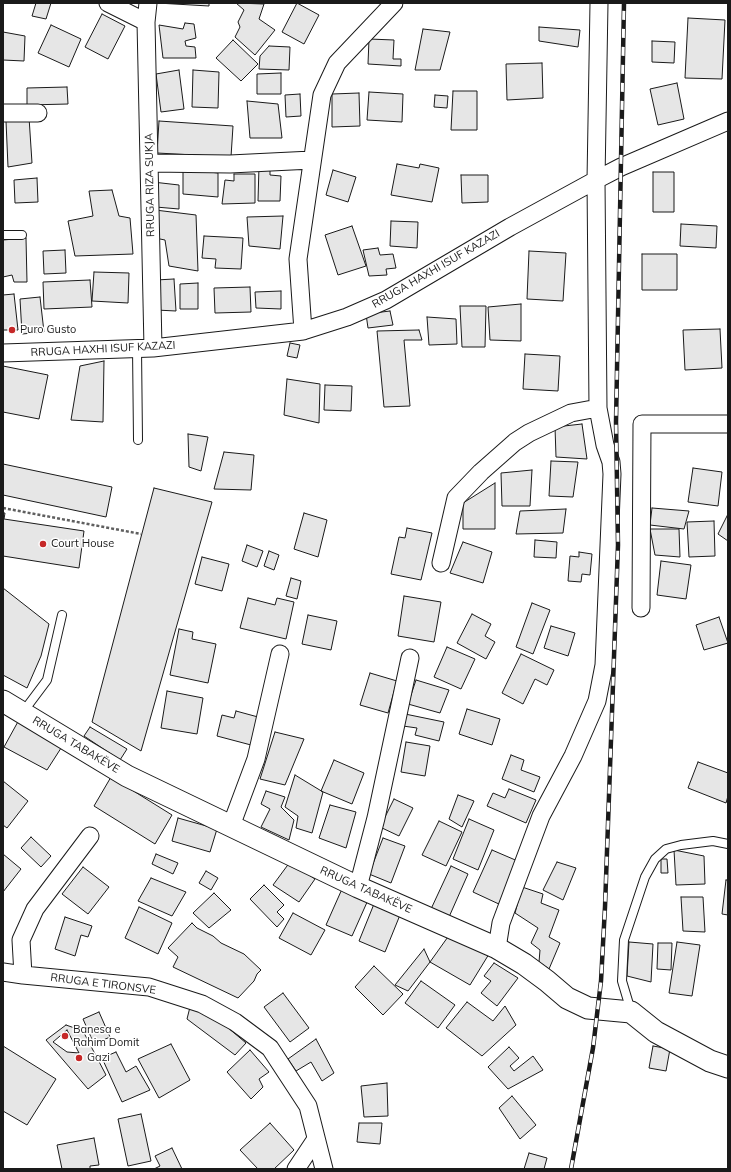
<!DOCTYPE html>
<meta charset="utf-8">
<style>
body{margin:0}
#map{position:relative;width:731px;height:1172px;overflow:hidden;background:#fff;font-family:Mulish,sans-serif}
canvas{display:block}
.frame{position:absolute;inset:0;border:4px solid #1a1a1a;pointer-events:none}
</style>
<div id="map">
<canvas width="731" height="1172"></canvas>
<div class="frame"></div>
</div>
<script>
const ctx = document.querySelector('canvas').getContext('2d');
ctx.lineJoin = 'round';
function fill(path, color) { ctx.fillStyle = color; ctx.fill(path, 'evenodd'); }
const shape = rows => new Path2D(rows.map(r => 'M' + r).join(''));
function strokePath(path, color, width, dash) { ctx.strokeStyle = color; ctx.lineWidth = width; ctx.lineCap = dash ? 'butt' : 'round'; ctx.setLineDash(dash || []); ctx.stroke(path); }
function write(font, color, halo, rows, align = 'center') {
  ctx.font = font + ' Mulish,sans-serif'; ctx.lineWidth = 3; ctx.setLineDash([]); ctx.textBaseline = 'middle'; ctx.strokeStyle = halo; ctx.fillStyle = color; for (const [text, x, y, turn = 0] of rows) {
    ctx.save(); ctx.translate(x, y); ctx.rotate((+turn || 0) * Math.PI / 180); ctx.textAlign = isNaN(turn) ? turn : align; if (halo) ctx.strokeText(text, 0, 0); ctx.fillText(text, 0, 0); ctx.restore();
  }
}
const building = shape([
 [36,3,51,3,46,19,32,16,36,3],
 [157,3,209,3,209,6,157,3],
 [236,3,264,4,259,19,275,30,255,55,235,37,240,27,238,22,244,10,236,3],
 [297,3,319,15,304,44,282,32,297,3],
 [102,14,125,26,108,59,85,47,102,14],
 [688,18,725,20,722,79,685,78,688,18],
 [185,23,194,24,196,38,185,41,186,46,195,47,196,58,163,58,159,25,183,29,185,23],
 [51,25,81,39,69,67,38,53,51,25],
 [539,27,580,30,578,47,539,41,539,27],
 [423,29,450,32,440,70,415,70,423,29],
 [3,32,25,36,24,61,3,60,3,32],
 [369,39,394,40,393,59,401,59,401,66,368,64,369,39],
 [233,40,258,64,241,81,216,58,233,40],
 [652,41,675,42,674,63,652,62,652,41],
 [269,46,290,47,289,70,259,69,260,56,269,46],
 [542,63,543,98,507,100,506,64,542,63],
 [179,70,184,109,161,112,156,74,179,70],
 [193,70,219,72,218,108,192,107,193,70],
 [281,73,281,94,257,94,257,74,281,73],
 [677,83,684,119,658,125,650,89,677,83],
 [67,87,68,104,27,105,27,88,67,87],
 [453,91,477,91,477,130,451,130,453,91],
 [369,92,403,94,402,122,367,120,369,92],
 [359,93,360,126,332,127,332,94,359,93],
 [300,94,301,116,286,117,285,95,300,94],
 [435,95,448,96,447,108,434,107,435,95],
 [247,101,278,104,282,138,250,138,247,101],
 [29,117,32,163,8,167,6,121,29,117],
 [159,121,233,126,231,157,157,153,159,121],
 [397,164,419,168,420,164,439,168,432,202,391,195,397,164],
 [259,166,270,167,270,175,281,176,280,201,258,201,259,166],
 [183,169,218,173,218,197,183,194,183,169],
 [333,170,356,177,348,202,326,195,333,170],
 [653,172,674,172,674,212,653,212,653,172],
 [234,174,255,174,255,203,222,204,225,180,234,181,234,174],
 [461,175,488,175,488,202,462,203,461,175],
 [37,178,38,202,15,203,14,180,37,178],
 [144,181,179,185,179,209,144,206,144,181],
 [112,190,119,216,130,218,133,254,75,256,68,221,93,216,89,191,112,190],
 [155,210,196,215,198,271,169,266,165,240,155,238,155,210],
 [283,216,280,249,249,246,247,217,283,216],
 [391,221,418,222,417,248,390,246,391,221],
 [681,224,717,226,716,248,680,246,681,224],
 [352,226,366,266,338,275,325,235,352,226],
 [204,236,243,238,241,269,215,268,216,259,202,258,204,236],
 [26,238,27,282,14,282,12,275,3,277,3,240,26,238],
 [378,248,380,255,393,254,396,268,386,269,387,275,369,276,363,250,378,248],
 [65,250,66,273,44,274,43,251,65,250],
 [529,251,566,253,563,301,527,299,529,251],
 [642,254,677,254,677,290,642,290,642,254],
 [94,272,129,273,128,303,92,301,94,272],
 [174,279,176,311,156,310,156,280,174,279],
 [90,280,92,307,44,309,43,282,90,280],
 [198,283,198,309,180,309,180,284,198,283],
 [250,287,251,312,215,313,214,288,250,287],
 [281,291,281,309,256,308,255,292,281,291],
 [14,294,18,330,3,330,3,295,14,294],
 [40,297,44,332,22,334,20,299,40,297],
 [521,304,521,341,490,340,488,307,521,304],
 [460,306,486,306,485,347,462,347,460,306],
 [390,311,393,325,368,328,366,314,390,311],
 [427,317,456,319,457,344,429,345,427,317],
 [720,329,722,368,685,370,683,330,720,329],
 [419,330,422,340,404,340,410,406,384,407,377,331,419,330],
 [290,343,300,345,297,358,287,356,290,343],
 [525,354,560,356,558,391,523,389,525,354],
 [104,361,103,422,71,420,80,366,104,361],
 [3,366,48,375,39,419,3,412,3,366],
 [287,379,320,384,319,423,284,415,287,379],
 [325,385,352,386,351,411,324,410,325,385],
 [582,424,587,459,556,457,555,427,582,424],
 [188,434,208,437,201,471,189,467,188,434],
 [224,452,254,455,251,490,214,489,224,452],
 [551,461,578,462,573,497,549,496,551,461],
 [3,464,112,487,106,517,3,495,3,464],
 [693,468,722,472,718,506,688,502,693,468],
 [532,470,530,506,502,506,501,473,532,470],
 [495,483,495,529,463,529,463,503,495,483],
 [154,488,212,502,141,751,92,722,154,488],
 [652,508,689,511,684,529,650,525,652,508],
 [566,509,563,533,516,534,520,511,566,509],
 [3,513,5,513,4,519,84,531,79,568,3,556,3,513],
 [304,513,327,520,318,557,294,549,304,513],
 [728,514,728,541,718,534,728,514],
 [714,521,715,556,689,557,687,522,714,521],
 [407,528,432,533,421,580,391,574,399,537,405,538,407,528],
 [650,529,679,529,680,557,655,555,650,529],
 [535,540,557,542,556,558,534,557,535,540],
 [463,542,492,552,483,583,450,573,463,542],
 [247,545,263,551,257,567,242,561,247,545],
 [269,551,279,555,274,570,264,566,269,551],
 [579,552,592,554,590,575,582,574,581,582,568,581,570,556,579,557,579,552],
 [202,557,229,564,222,591,195,584,202,557],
 [661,561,691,565,686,599,657,595,661,561],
 [291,578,301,581,297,599,286,596,291,578],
 [3,588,49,624,41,656,27,688,3,675,3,588],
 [404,596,441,602,434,642,398,636,404,596],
 [248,598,275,605,277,598,294,602,286,639,240,628,248,598],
 [532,603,550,610,533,654,516,647,532,603],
 [472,614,491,624,485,636,495,642,486,659,457,643,472,614],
 [308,615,337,621,331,650,302,644,308,615],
 [719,617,728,643,704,650,696,625,719,617],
 [551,626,575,633,568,656,544,648,551,626],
 [179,629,193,632,192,639,216,644,208,683,170,675,179,629],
 [447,647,475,659,461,689,434,677,447,647],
 [521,654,554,670,547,685,535,679,523,704,502,693,521,654],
 [370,673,397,681,388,713,360,705,370,673],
 [416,680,449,690,440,713,408,704,416,680],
 [167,691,203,698,197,734,161,728,167,691],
 [467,709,500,719,492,745,459,734,467,709],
 [236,711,258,717,251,745,217,736,222,715,234,718,236,711],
 [405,714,444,722,439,741,415,735,417,728,403,726,405,714],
 [20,718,63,745,47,770,4,747,20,718],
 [90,727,127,749,120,760,84,736,90,727],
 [275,732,304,739,285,785,260,779,275,732],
 [406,742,430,746,425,776,401,772,406,742],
 [511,755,524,760,521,770,540,777,534,792,502,779,511,755],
 [334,760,364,773,352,804,321,791,334,760],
 [698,762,728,773,728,796,726,803,688,788,698,762],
 [295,775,323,792,312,833,296,828,298,816,285,807,295,775],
 [111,777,172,815,155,844,94,806,111,777],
 [3,781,28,801,7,828,3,825,3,781],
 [509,789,536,800,526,823,487,806,493,793,505,798,509,789],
 [266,791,285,797,281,807,294,820,289,840,261,827,270,809,261,804,266,791],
 [458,795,474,801,462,827,449,819,458,795],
 [394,799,413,808,399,836,380,827,394,799],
 [330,805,356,812,346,848,319,838,330,805],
 [178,818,217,829,210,852,172,841,178,818],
 [469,819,494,830,478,870,453,859,469,819],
 [439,821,462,832,446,866,422,855,439,821],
 [31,837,51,856,41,867,21,848,31,837],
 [383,838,405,846,391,883,369,874,383,838],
 [492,850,520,862,501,905,473,892,492,850],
 [674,850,704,856,705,884,676,885,674,850],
 [3,854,21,869,3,892,3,854],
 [156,854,178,863,173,874,152,864,156,854],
 [661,859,667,859,668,873,661,873,661,859],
 [290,862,315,879,299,902,273,885,290,862],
 [557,862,576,868,563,900,543,890,557,862],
 [451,866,468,874,449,917,431,909,451,866],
 [83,867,109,887,88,914,62,894,83,867],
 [206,871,218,878,211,890,199,883,206,871],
 [151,878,186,892,172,916,138,901,151,878],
 [726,880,728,880,728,915,722,914,726,880],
 [264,885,284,905,277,912,284,919,277,927,250,899,264,885],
 [522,887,543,894,541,903,559,910,549,937,560,943,549,969,539,962,540,950,531,943,538,928,515,913,522,887],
 [342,889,368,900,352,936,326,925,342,889],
 [214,893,231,910,209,928,193,913,214,893],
 [681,897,703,897,705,932,683,931,681,897],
 [374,904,400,915,385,952,359,941,374,904],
 [139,907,172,923,158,954,125,938,139,907],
 [293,913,325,930,311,955,279,938,293,913],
 [65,917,92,926,88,937,81,935,75,956,55,949,65,917],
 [192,923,197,928,213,936,221,943,244,954,261,970,257,974,254,981,238,998,173,967,178,957,168,948,192,923],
 [450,934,489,954,470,985,430,962,450,934],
 [629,942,653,944,651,982,627,976,629,942],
 [677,942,700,945,692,996,669,993,677,942],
 [658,943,672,943,671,970,657,969,658,943],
 [424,949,430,962,408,991,395,985,424,949],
 [494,963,518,978,497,1006,481,993,491,981,484,976,494,963],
 [374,966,403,994,383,1015,355,987,374,966],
 [421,981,455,1005,438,1028,405,1003,421,981],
 [283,993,309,1028,290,1042,264,1007,283,993],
 [467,1002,493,1021,505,1006,516,1025,482,1056,446,1028,467,1002],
 [190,1007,219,1020,246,1043,235,1055,187,1019,190,1007],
 [99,1012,110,1037,94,1044,83,1019,99,1012],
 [66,1025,83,1031,106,1075,88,1089,46,1040,66,1025],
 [67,1030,79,1053,67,1052,53,1042,67,1030],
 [316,1039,334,1073,322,1081,311,1062,296,1071,288,1059,316,1039],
 [171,1044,190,1080,159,1098,138,1059,171,1044],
 [3,1046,56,1079,27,1125,3,1111,3,1046],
 [653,1046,670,1049,666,1071,649,1068,653,1046],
 [509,1047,519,1058,510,1066,514,1071,533,1056,543,1070,508,1089,488,1067,509,1047],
 [250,1050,269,1072,259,1079,263,1087,251,1099,227,1072,250,1050],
 [116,1052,126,1072,136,1066,150,1090,122,1102,102,1058,116,1052],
 [387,1083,388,1116,364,1117,361,1086,387,1083],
 [512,1096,536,1125,520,1139,499,1108,512,1096],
 [141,1114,151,1161,128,1166,118,1119,141,1114],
 [270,1123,294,1150,274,1169,258,1169,240,1150,270,1123],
 [359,1123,382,1123,380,1144,357,1142,359,1123],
 [94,1138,99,1165,90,1166,90,1169,62,1169,57,1145,94,1138],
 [172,1148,182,1169,154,1169,160,1166,155,1156,172,1148],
 [529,1153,547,1158,544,1169,524,1169,529,1153]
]);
fill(building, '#e6e6e6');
strokePath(building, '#1a1a1a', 1);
const service = shape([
 [3,235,22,235],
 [137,348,138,440],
 [23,712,47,680,62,615],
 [631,1011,622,981,624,940,645,877,655,859,666,849,681,845,713,841,728,844]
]);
const minor = shape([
 [108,3,146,22],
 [148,3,146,22,153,348],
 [3,113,38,113],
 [150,163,230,164,312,160],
 [303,331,298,259,322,95,337,63,394,3],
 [3,353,153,348,303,331,347,317,386,300,510,227,596,180,621,167,728,121],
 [441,563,456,498,481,472,515,442,529,433,571,413,598,408],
 [641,608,642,424,728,424],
 [231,826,256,759,280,654],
 [358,887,376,818,410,658],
 [497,948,501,923,541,816,573,756,597,701,604,665,612,474,611,462,605,445,598,408,596,180,599,3],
 [3,972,23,975,149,987,202,1004,235,1022,270,1048,308,1106,324,1169],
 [23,975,21,940,35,909,90,836],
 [296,1169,316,1139]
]);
const tertiary = shape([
 [3,701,127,776,358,887,497,948,524,964,547,981,567,998,588,1008,631,1012,656,1032,710,1061,728,1067]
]);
strokePath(service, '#1a1a1a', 10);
strokePath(minor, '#1a1a1a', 19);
strokePath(tertiary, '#1a1a1a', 23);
strokePath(shape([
 [3,508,141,534]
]), '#5f5f5f', 2.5, [3, 2]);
strokePath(service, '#fff', 8);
strokePath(minor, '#fff', 17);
strokePath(tertiary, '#fff', 21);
const rail = shape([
 [571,1169,593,1048,601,981,605,907,618,545,616,422,624,3]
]);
strokePath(rail, '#1a1a1a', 4.5);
strokePath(rail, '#fff', 3, [9]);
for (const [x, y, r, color] of [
 [12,330,4,"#c62828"],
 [43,544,4,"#c62828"],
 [65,1036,4,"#c62828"],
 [79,1058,4,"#c62828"]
]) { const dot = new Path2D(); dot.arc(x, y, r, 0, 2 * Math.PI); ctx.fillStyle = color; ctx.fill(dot); strokePath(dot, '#fff', 1.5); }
write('11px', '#1a1a1a', '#fff', [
 ["RRUGA RIZA SUKJA",150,185,-91],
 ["RRUGA HAXHI ISUF KAZAZI",436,269,-30],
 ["RRUGA HAXHI ISUF KAZAZI",103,349,-3],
 ["RRUGA TABAKËVE",76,745,31],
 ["RRUGA TABAKËVE",366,890,24],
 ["RRUGA E TIRONSVE",103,984,7]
]);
write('11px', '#1a1a1a', '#fff', [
 ["Puro Gusto",20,330],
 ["Court House",51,544],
 ["Banesa e",73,1030],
 ["Rahim Domit",73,1043],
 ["Gazi",87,1058]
], 'left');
</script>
